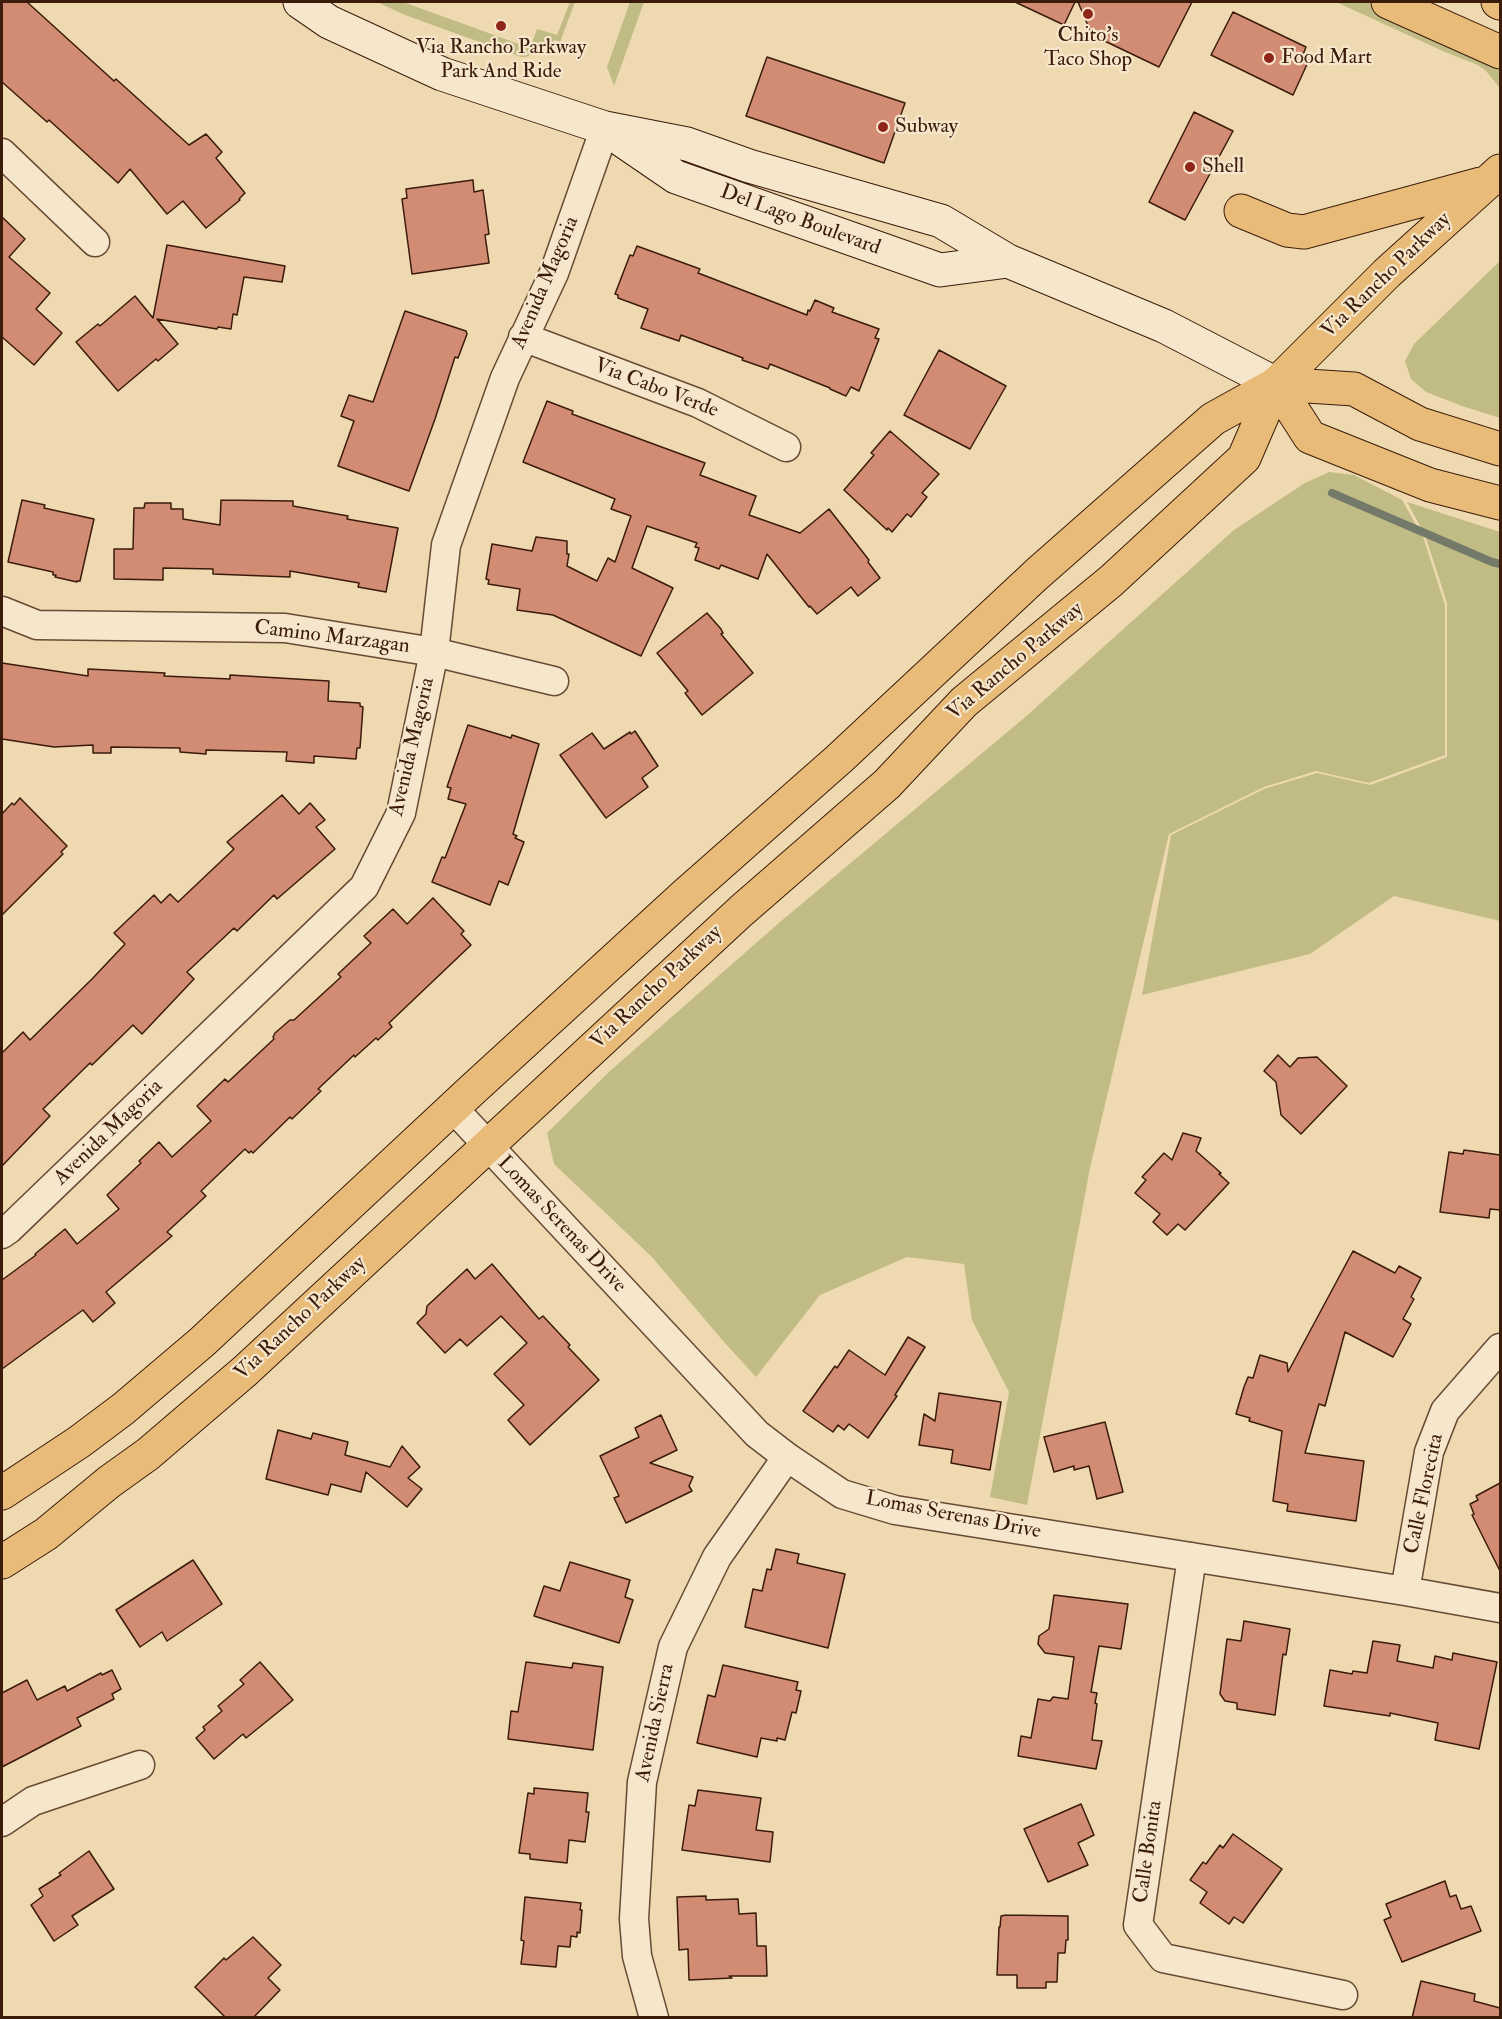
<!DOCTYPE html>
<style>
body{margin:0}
#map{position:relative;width:1502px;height:2019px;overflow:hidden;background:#efd9b0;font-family:"IM FELL Double Pica",serif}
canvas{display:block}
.frame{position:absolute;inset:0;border:3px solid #3b1b0a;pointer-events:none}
</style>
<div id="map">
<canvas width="1502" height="2019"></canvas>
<div class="frame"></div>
</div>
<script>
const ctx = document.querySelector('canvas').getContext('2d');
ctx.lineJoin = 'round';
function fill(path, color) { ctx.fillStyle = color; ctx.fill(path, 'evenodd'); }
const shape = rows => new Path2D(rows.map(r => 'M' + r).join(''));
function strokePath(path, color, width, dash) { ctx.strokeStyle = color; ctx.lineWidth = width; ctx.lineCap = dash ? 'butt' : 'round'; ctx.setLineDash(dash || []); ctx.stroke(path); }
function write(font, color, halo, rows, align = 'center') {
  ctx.font = font + ' "IM FELL Double Pica",serif'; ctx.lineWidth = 4.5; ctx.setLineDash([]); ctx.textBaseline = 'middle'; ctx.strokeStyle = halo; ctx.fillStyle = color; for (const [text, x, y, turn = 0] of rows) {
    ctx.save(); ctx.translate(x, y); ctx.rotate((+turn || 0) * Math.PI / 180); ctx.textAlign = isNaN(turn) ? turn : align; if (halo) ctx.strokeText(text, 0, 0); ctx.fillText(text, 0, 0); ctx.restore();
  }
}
fill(shape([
 [377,2,403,2,530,48,537,29,557,35,570,2,575,2,560,42,555,40,548,46,526,57,521,57,405,15],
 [630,2,644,2,614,86,607,67],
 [1336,2,1368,2,1500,59,1500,88,1486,71,1478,65,1445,52],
 [1500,261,1500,418,1462,406,1426,392,1411,379,1405,361,1414,344],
 [1329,472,1354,475,1402,500,1423,537,1445,605,1445,755,1369,783,1316,771,1264,787,1169,834,1090,1168,1027,1505,990,1497,1009,1392,972,1320,964,1264,907,1257,820,1295,756,1377,724,1342,652,1257,554,1164,547,1133,610,1071,780,922,1023,719,1234,530,1305,483],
 [1407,502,1500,532,1500,921,1394,896,1310,954,1142,995,1171,835,1264,789,1317,773,1370,785,1447,757,1447,603,1425,535]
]), '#c1bc86');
strokePath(shape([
 [1332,493,1492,562,1500,564]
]), '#747a69', 8);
const building = shape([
 [2,2,27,2,114,81,116,79,189,145,206,134,222,152,216,158,245,193,239,199,240,200,206,228,183,201,167,214,130,169,118,183,49,120,47,122,2,82,2,2],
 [1015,2,1075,2,1064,25,1015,2],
 [1078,2,1192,2,1159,67,1092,35,1078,2],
 [1233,12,1306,47,1302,57,1309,60,1293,95,1211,55,1233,12],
 [767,57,905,103,884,163,746,116,767,57],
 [1194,112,1233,131,1185,220,1149,202,1194,112],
 [473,180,474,192,483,190,489,234,485,235,489,263,412,274,402,199,407,198,406,189,473,180],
 [2,217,25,239,9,257,50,293,36,309,62,333,34,365,2,337,2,217],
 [167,245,285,266,282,282,244,277,237,315,233,314,231,329,218,327,217,329,157,319,178,344,158,361,156,359,118,391,76,342,98,324,100,326,135,296,153,318,167,245],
 [637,246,700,269,698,273,807,315,808,310,810,311,815,300,834,308,832,312,879,329,875,338,879,339,859,391,851,387,846,396,830,389,830,388,770,364,768,369,742,360,743,358,681,335,679,341,641,328,648,309,618,298,618,295,615,294,630,255,633,256,637,246],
 [405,311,466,331,467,334,458,358,455,357,435,419,409,491,338,466,354,421,341,416,349,395,373,402,405,311],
 [939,350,1006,386,970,449,904,415,939,350],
 [547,401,573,411,572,414,705,463,700,475,756,496,749,515,800,533,829,509,869,560,868,562,880,578,858,596,851,587,817,614,810,606,809,607,767,554,758,579,721,565,719,569,695,560,699,548,695,547,697,543,647,526,632,568,673,588,641,656,553,615,517,610,520,589,488,584,489,580,486,579,492,544,532,551,536,537,567,541,567,554,569,554,567,566,597,581,608,558,615,562,631,516,611,509,615,499,523,462,547,401],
 [890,431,939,474,922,493,927,497,911,517,907,514,892,532,888,528,887,530,844,490,874,455,871,453,890,431],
 [22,500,45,505,44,508,94,519,80,581,77,581,77,582,55,577,56,575,53,575,53,572,8,562,22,500],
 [221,500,293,501,293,506,348,516,347,519,398,528,386,592,358,587,359,583,290,571,290,577,213,574,213,569,163,568,163,580,114,579,114,549,133,549,134,508,144,508,145,503,171,503,171,509,183,509,183,519,220,525,221,500],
 [707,613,721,629,723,633,721,634,753,673,702,715,685,693,688,691,657,653,707,613],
 [2,663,88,676,88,669,165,673,164,676,230,679,230,675,329,681,328,701,360,703,360,706,363,707,360,748,357,748,356,759,314,756,314,763,286,761,287,752,206,750,206,754,180,752,180,748,111,747,111,753,93,753,93,745,54,747,2,739,2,663],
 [468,725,511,738,512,735,539,744,513,834,517,836,515,838,524,842,508,885,499,881,490,905,432,882,442,857,445,858,466,804,448,799,451,788,447,787,468,725],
 [635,731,658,766,642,778,648,787,606,818,560,755,592,733,604,749,630,732,631,734,635,731],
 [282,795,299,814,310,803,325,820,316,827,335,849,277,899,274,895,237,931,234,928,187,972,194,979,142,1034,133,1025,92,1065,90,1063,43,1109,50,1116,2,1166,2,1053,23,1032,30,1040,92,979,125,944,114,933,154,895,161,903,170,894,178,902,234,849,227,842,282,795],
 [20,798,67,846,61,852,63,854,2,915,2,814,12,803,14,805,20,798],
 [433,898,464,931,461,934,471,945,389,1023,392,1027,378,1040,376,1038,355,1057,354,1055,318,1089,321,1091,292,1119,290,1117,253,1153,251,1151,249,1153,245,1149,201,1191,206,1196,167,1232,172,1236,106,1292,115,1303,93,1322,83,1310,2,1369,2,1280,36,1255,35,1254,65,1229,77,1244,119,1209,107,1195,141,1163,139,1161,159,1142,172,1157,211,1121,197,1106,225,1079,228,1082,274,1039,273,1037,275,1033,290,1020,294,1020,341,977,338,974,371,943,364,936,393,909,407,924,433,898],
 [1278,1055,1290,1067,1298,1058,1317,1057,1347,1086,1301,1134,1281,1115,1276,1082,1264,1071,1278,1055],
 [1183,1133,1201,1138,1196,1151,1221,1173,1219,1174,1229,1183,1185,1230,1178,1224,1167,1235,1153,1222,1160,1214,1135,1193,1146,1180,1142,1177,1164,1153,1172,1160,1183,1133],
 [1464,1150,1500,1155,1500,1210,1490,1209,1489,1218,1440,1212,1449,1152,1463,1154,1464,1150],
 [1353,1251,1395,1273,1399,1266,1421,1278,1411,1297,1414,1299,1403,1319,1411,1324,1393,1357,1345,1332,1325,1406,1319,1404,1305,1453,1364,1461,1356,1521,1287,1511,1288,1504,1273,1501,1282,1431,1249,1421,1250,1418,1236,1414,1244,1387,1248,1377,1253,1378,1260,1355,1287,1363,1288,1372,1353,1251],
 [492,1264,539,1319,543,1316,570,1345,568,1347,599,1380,530,1445,508,1420,524,1405,494,1374,527,1343,501,1316,467,1346,460,1339,445,1353,417,1323,426,1314,427,1306,467,1269,475,1279,492,1264],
 [908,1337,925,1347,895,1395,897,1396,868,1438,849,1424,844,1430,838,1425,833,1432,803,1411,835,1366,837,1368,849,1350,885,1375,908,1337],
 [939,1393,1001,1402,990,1470,951,1463,953,1450,919,1445,924,1414,935,1421,939,1393],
 [661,1415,677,1450,650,1463,693,1477,689,1486,692,1491,626,1523,614,1498,619,1496,600,1456,639,1437,635,1428,661,1415],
 [1105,1422,1123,1492,1097,1499,1089,1466,1074,1470,1074,1466,1054,1472,1044,1437,1105,1422],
 [278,1430,311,1439,313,1433,348,1442,345,1455,390,1467,402,1446,420,1467,408,1478,422,1489,407,1507,366,1472,361,1492,331,1484,328,1495,266,1479,278,1430],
 [1500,1483,1500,1571,1472,1515,1474,1514,1470,1504,1478,1500,1476,1496,1500,1483],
 [776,1549,799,1554,797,1563,845,1574,828,1648,745,1627,753,1589,762,1591,767,1569,771,1570,776,1549],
 [193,1560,222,1604,167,1641,162,1632,140,1647,116,1610,193,1560],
 [570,1562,630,1580,625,1597,633,1600,619,1643,534,1616,544,1586,560,1591,570,1562],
 [1054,1595,1128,1604,1121,1649,1099,1646,1091,1692,1097,1693,1095,1703,1097,1704,1092,1740,1102,1741,1096,1769,1018,1756,1021,1736,1031,1738,1038,1699,1050,1701,1053,1697,1068,1699,1074,1657,1045,1653,1038,1644,1039,1636,1049,1629,1054,1595],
 [1244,1621,1290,1629,1286,1655,1283,1654,1275,1715,1237,1709,1237,1703,1225,1701,1220,1694,1227,1639,1241,1641,1244,1621],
 [1373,1641,1400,1645,1397,1661,1433,1668,1435,1656,1452,1660,1453,1653,1497,1662,1479,1749,1435,1740,1438,1723,1390,1713,1390,1716,1324,1706,1330,1670,1352,1674,1353,1671,1367,1673,1373,1641],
 [260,1662,293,1700,246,1738,243,1734,214,1759,196,1738,205,1730,203,1727,222,1711,218,1706,244,1684,240,1680,260,1662],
 [526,1662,572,1668,573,1663,603,1667,593,1750,508,1739,511,1711,518,1712,526,1662],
 [723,1665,798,1682,796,1690,801,1691,796,1713,792,1712,785,1740,777,1738,777,1741,761,1738,757,1757,697,1743,708,1695,715,1697,723,1665],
 [112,1670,121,1689,112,1694,114,1699,77,1718,81,1726,2,1767,2,1693,27,1680,37,1700,65,1686,67,1691,101,1673,102,1675,112,1670],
 [534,1788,588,1793,586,1812,589,1812,585,1842,569,1840,567,1863,530,1859,530,1854,519,1853,528,1793,534,1794,534,1788],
 [698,1790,761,1798,756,1830,773,1832,770,1862,682,1850,689,1805,695,1806,698,1790],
 [1081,1804,1094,1835,1078,1843,1088,1865,1048,1882,1024,1829,1081,1804],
 [1233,1834,1282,1869,1243,1923,1234,1917,1229,1924,1200,1903,1207,1892,1190,1880,1203,1862,1206,1864,1220,1845,1223,1848,1233,1834],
 [89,1851,114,1889,72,1916,78,1925,54,1941,31,1905,43,1896,39,1889,61,1875,59,1873,89,1851],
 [1445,1881,1450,1897,1456,1895,1461,1909,1471,1906,1481,1931,1402,1962,1384,1920,1391,1917,1386,1904,1445,1881],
 [706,1896,706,1900,738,1899,739,1914,756,1913,757,1946,766,1946,767,1976,729,1976,732,1978,689,1980,688,1949,679,1950,677,1897,706,1896],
 [525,1897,581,1903,580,1910,582,1910,580,1933,577,1932,577,1937,571,1936,570,1947,558,1946,556,1967,521,1964,524,1941,521,1940,525,1897],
 [1006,1915,1068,1916,1068,1940,1066,1940,1065,1953,1058,1953,1057,1982,1046,1982,1046,1988,1017,1988,1017,1975,997,1975,999,1927,1000,1927,1001,1916,1006,1915],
 [253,1937,281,1965,268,1978,280,1990,253,2018,226,2018,195,1987,224,1958,226,1960,253,1937],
 [1421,1981,1475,1994,1474,2001,1500,2008,1500,2018,1412,2018,1421,1981]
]);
fill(building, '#d38c74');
strokePath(building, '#3b1b0a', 1.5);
const minor = shape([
 [2,153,95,242],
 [523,337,698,403,786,447],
 [2,611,37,625,285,628,434,652,554,681],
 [453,1108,757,1434,787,1457,842,1494,895,1510,1405,1591,1500,1608],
 [2,1234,9,1229,364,887,401,813,434,652,446,545,505,378,554,273,605,128],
 [1192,1557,1138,1925,1163,1958,1343,1995],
 [1405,1591,1429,1452,1445,1411,1500,1348],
 [2,1822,33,1801,140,1765],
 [654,2018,637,1956,634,1919,642,1782,673,1647,717,1557,787,1457]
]);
const secondary = shape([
 [300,2,329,22,442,74,605,128,687,144,749,166,941,221,1008,261,1164,326,1276,384],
 [616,136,676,177,940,270,1008,261]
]);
const primary = shape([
 [1241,211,1287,230,1304,232,1481,184],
 [2,1493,79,1442,123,1409,202,1342,472,1090,685,895,839,759,1037,574,1213,419,1276,384,1387,273,1500,171],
 [2,1562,46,1534,109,1482,148,1454,245,1371,741,911,887,784,964,702,1111,581,1244,458,1276,384]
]);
const motorway = shape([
 [1388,2,1500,52],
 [1498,2,1500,3],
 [1276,384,1310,437,1430,485,1500,503],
 [1276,384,1354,389,1420,424,1500,449]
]);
strokePath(minor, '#684a34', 31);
strokePath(secondary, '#3b1b0a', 35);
strokePath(primary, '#3b1b0a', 35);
strokePath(motorway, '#3b1b0a', 35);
strokePath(minor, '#f5e6cc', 28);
strokePath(secondary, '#f5e6cc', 33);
strokePath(primary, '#e8bc78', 33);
strokePath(motorway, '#e8bc78', 33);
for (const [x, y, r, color] of [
 [1088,14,6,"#8f2418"],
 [501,26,6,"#8f2418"],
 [1269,58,6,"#8f2418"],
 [883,127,6,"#8f2418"],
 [1190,167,6,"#8f2418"]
]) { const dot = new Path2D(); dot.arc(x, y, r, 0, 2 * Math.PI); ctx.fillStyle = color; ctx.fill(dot); strokePath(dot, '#f5e6cc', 2); }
write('21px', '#3b1b0a', '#f5e6cc', [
 ["Chito's",1088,36,"center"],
 ["Taco Shop",1088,60,"center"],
 ["Via Rancho Parkway",501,48,"center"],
 ["Park And Ride",501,72,"center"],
 ["Food Mart",1281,58],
 ["Subway",895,127],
 ["Shell",1202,167]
], 'left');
write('21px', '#3b1b0a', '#f5e6cc', [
 ["Del Lago Boulevard",800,221,20],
 ["Via Rancho Parkway",1387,276,-44],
 ["Avenida Magoria",546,283,-67],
 ["Via Cabo Verde",656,389,21],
 ["Camino Marzagan",332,638,7],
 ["Via Rancho Parkway",1016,662,-40],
 ["Avenida Magoria",413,747,-77],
 ["Via Rancho Parkway",657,988,-43],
 ["Avenida Magoria",109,1133,-44],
 ["Lomas Serenas Drive",561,1225,47],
 ["Via Rancho Parkway",301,1319,-43],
 ["Calle Florecita",1425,1494,-78],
 ["Lomas Serenas Drive",953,1516,11],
 ["Avenida Sierra",656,1723,-78],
 ["Calle Bonita",1149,1852,-82]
]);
</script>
